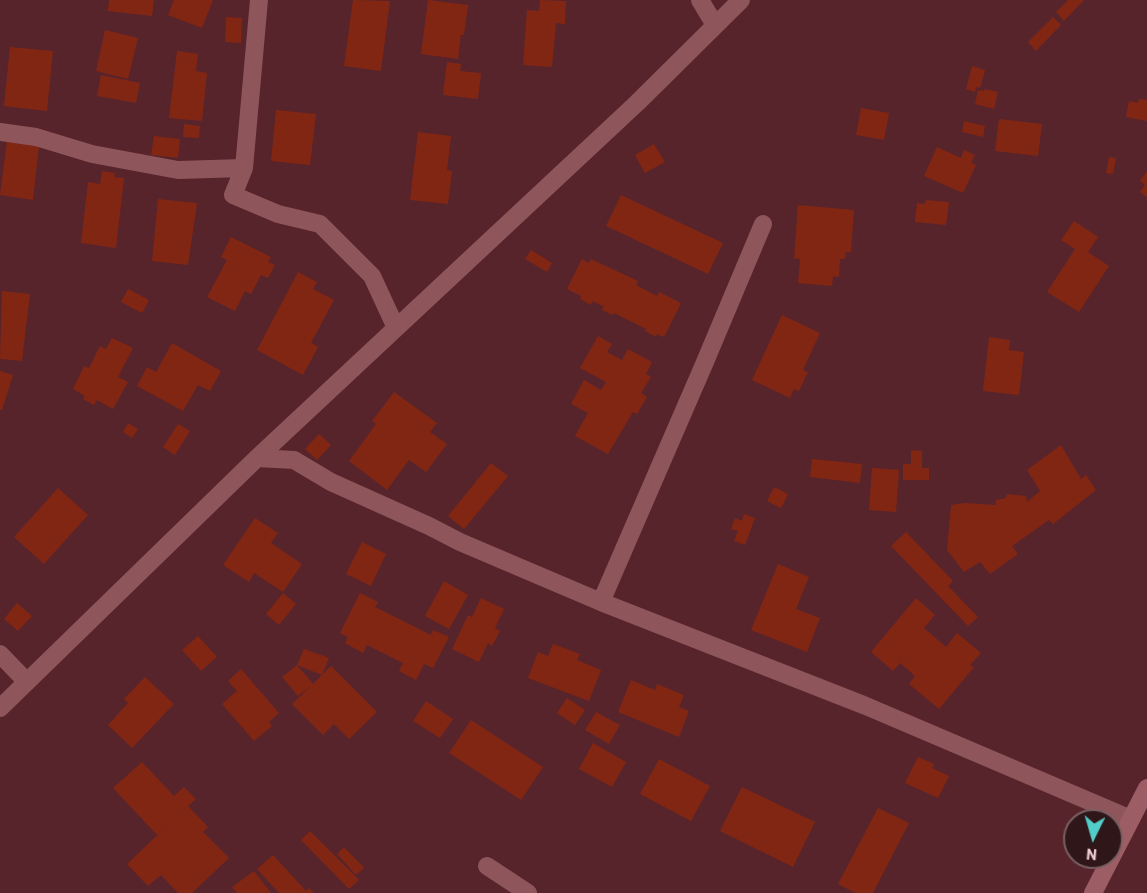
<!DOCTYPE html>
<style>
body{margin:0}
#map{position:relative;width:1147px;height:893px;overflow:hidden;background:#57242b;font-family:Barlow,sans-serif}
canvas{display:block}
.north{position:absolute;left:1063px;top:809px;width:60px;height:60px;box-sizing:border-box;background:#2e1619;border:2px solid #7a5e61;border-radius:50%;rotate:185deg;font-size:16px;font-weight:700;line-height:24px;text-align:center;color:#edcbce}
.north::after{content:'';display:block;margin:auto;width:21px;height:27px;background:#53cdca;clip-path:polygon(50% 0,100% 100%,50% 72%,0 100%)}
</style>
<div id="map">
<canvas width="1147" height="893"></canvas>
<div class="north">N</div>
</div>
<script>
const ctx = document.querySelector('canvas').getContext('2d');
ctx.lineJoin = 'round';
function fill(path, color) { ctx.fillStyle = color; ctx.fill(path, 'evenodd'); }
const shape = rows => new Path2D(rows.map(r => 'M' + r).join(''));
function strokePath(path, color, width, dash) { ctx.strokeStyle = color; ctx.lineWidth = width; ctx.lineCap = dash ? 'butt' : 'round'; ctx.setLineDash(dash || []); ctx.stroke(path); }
fill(shape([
 [109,0,154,0,152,16,108,11],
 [174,0,213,0,202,28,168,15],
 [353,0,390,1,381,71,344,66],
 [428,0,468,5,464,35,461,35,458,59,421,54],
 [540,0,566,1,565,24,556,23,552,67,523,65,527,10,539,11],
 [1068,0,1084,0,1064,21,1056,12],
 [226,17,242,18,241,43,225,42],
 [1053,17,1061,25,1036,51,1028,42],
 [105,30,138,38,128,79,96,71],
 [10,47,53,51,47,111,4,106],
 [177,51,198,54,196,71,207,73,202,121,169,118],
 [447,62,461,64,460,71,481,73,478,99,443,95],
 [972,66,985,70,980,88,976,87,975,92,966,89],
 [101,75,140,83,136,103,97,96],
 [985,89,998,92,994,109,975,104,978,90,984,91],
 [1139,99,1147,100,1147,121,1126,117,1129,101,1138,103],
 [861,108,889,113,884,140,856,135],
 [276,110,316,114,310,165,271,161],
 [999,119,1042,124,1038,156,995,151],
 [964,121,985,126,983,137,962,132],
 [184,124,200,126,199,138,183,137],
 [418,132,451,136,447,170,452,171,448,204,410,200],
 [154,136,180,139,178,158,151,155],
 [7,141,39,146,33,200,0,195],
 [654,144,665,162,645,173,635,155],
 [937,147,961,158,964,150,975,155,971,163,976,165,963,193,924,176],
 [1109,157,1116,158,1113,174,1106,173],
 [102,171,115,173,114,177,124,178,116,248,81,243,88,182,100,184],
 [1147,171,1147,197,1140,192,1145,185,1140,181],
 [621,195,723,243,708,274,606,226],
 [158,199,197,203,188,265,152,261],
 [926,200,949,202,946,225,915,222,917,203,925,204],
 [798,205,854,210,851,252,846,252,845,259,840,259,839,277,833,276,832,286,798,283,800,259,794,258],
 [1074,221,1098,237,1088,252,1109,266,1079,312,1047,292,1075,249,1061,240],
 [231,237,271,257,268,262,275,265,268,278,261,275,251,294,245,291,235,311,207,297,227,260,221,257],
 [531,250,552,263,547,272,525,259],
 [582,259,589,263,591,259,638,281,636,285,657,296,659,292,681,303,664,337,657,334,656,337,645,331,646,329,614,313,613,315,602,310,604,307,593,301,591,305,580,299,581,296,567,289],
 [298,272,317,282,313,289,334,300,311,343,318,347,303,375,257,350],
 [128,289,149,300,142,313,121,302],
 [2,291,30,294,22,361,0,359],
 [782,315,820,333,803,370,808,372,799,391,794,389,790,398,752,380],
 [598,336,612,344,607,352,622,360,628,349,652,362,646,374,651,377,641,393,647,397,637,414,633,412,608,454,575,436,588,413,571,404,584,380,601,390,606,382,580,368],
 [989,337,1010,340,1009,350,1024,352,1019,395,983,391],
 [112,338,133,348,118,377,128,382,113,409,97,400,94,405,83,399,85,396,73,389,84,366,89,368,100,346,106,349],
 [172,343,221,371,210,391,198,385,183,411,137,386,147,367,156,372],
 [0,371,13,375,2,410,0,410],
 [394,392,437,423,430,432,447,444,426,472,409,460,387,490,349,461,376,424,372,421],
 [128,423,138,429,132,438,123,432],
 [178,424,190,431,175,455,163,447],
 [319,434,331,445,317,460,305,449],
 [1061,445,1081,479,1086,475,1096,490,1053,524,1049,520,1012,546,1018,554,990,574,980,562,964,572,947,550,951,505,965,503,996,505,996,500,1006,498,1007,494,1026,496,1027,502,1040,491,1027,470],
 [911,450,922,451,922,468,929,468,929,480,903,480,903,464,911,464],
 [812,459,862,464,860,483,810,477],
 [491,463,508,476,464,529,448,516],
 [872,468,899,470,896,512,869,510],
 [774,487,788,494,781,508,767,501],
 [58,488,88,515,44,564,14,537],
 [744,514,755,518,745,545,734,541,738,531,731,529,735,518,742,521],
 [255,518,278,533,271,543,302,564,283,592,254,573,249,582,223,565],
 [906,532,953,581,948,586,978,617,968,626,891,546],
 [362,542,386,554,371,586,346,574],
 [778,564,809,577,796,609,820,618,807,652,751,630],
 [444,581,468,595,449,629,425,616],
 [283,593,296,604,279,625,266,614],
 [360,593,378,602,375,607,431,635,433,630,449,637,433,668,424,664,416,680,399,671,403,663,367,645,363,653,345,643,348,637,340,633],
 [481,598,504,609,495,628,500,631,492,646,488,643,479,662,452,649,468,615,472,617],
 [916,598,935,615,924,628,946,647,957,633,981,653,970,665,974,667,939,709,909,684,915,676,900,663,893,671,871,652],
 [17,603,32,616,18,631,4,619],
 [198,636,217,657,201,671,182,650],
 [553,644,580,654,577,660,601,670,589,701,528,678,538,652,548,656],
 [304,649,329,658,322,675,297,665],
 [297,665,313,684,331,666,377,712,349,739,334,724,323,735,292,704,311,686,298,696,282,677],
 [241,669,279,713,269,722,272,726,254,741,222,704,237,691,228,681],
 [145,677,174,704,132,748,108,725,128,703,124,699],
 [631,680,655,690,657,684,684,695,679,707,689,711,679,737,618,712],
 [567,698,585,710,575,725,557,713],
 [426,701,453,719,440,738,413,721],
 [596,712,620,725,609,744,585,730],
 [471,720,543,767,521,800,449,753],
 [593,743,626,762,612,787,579,769],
 [918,757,934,764,932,768,949,776,938,798,905,783],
 [659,759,710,786,691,821,640,794],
 [142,762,174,796,184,787,196,799,188,806,208,827,203,832,229,858,192,893,178,893,161,875,148,886,127,864,167,826,157,835,113,788],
 [742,787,815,822,793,867,720,831],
 [878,808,909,823,873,893,855,893,838,884],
 [310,831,359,880,349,889,301,840],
 [344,847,364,868,356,875,337,854],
 [273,855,306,891,309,888,314,893,279,893,257,869],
 [254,871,271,893,237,893,232,887]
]), '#822614');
strokePath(shape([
 [259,0,244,168,233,195,278,214,320,224,372,276,396,328],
 [700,0,715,25],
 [0,132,36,137,92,154,178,170,244,168],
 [257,458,294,460,331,482,429,526,460,542,601,602,866,706,1131,819],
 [601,602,705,362,763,224],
 [0,654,27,682],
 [0,708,257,458,637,103,741,0],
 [487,866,528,893]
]), '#8e555b', 18);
strokePath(shape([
 [1093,893,1147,788]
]), '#9d5d64', 18);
</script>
